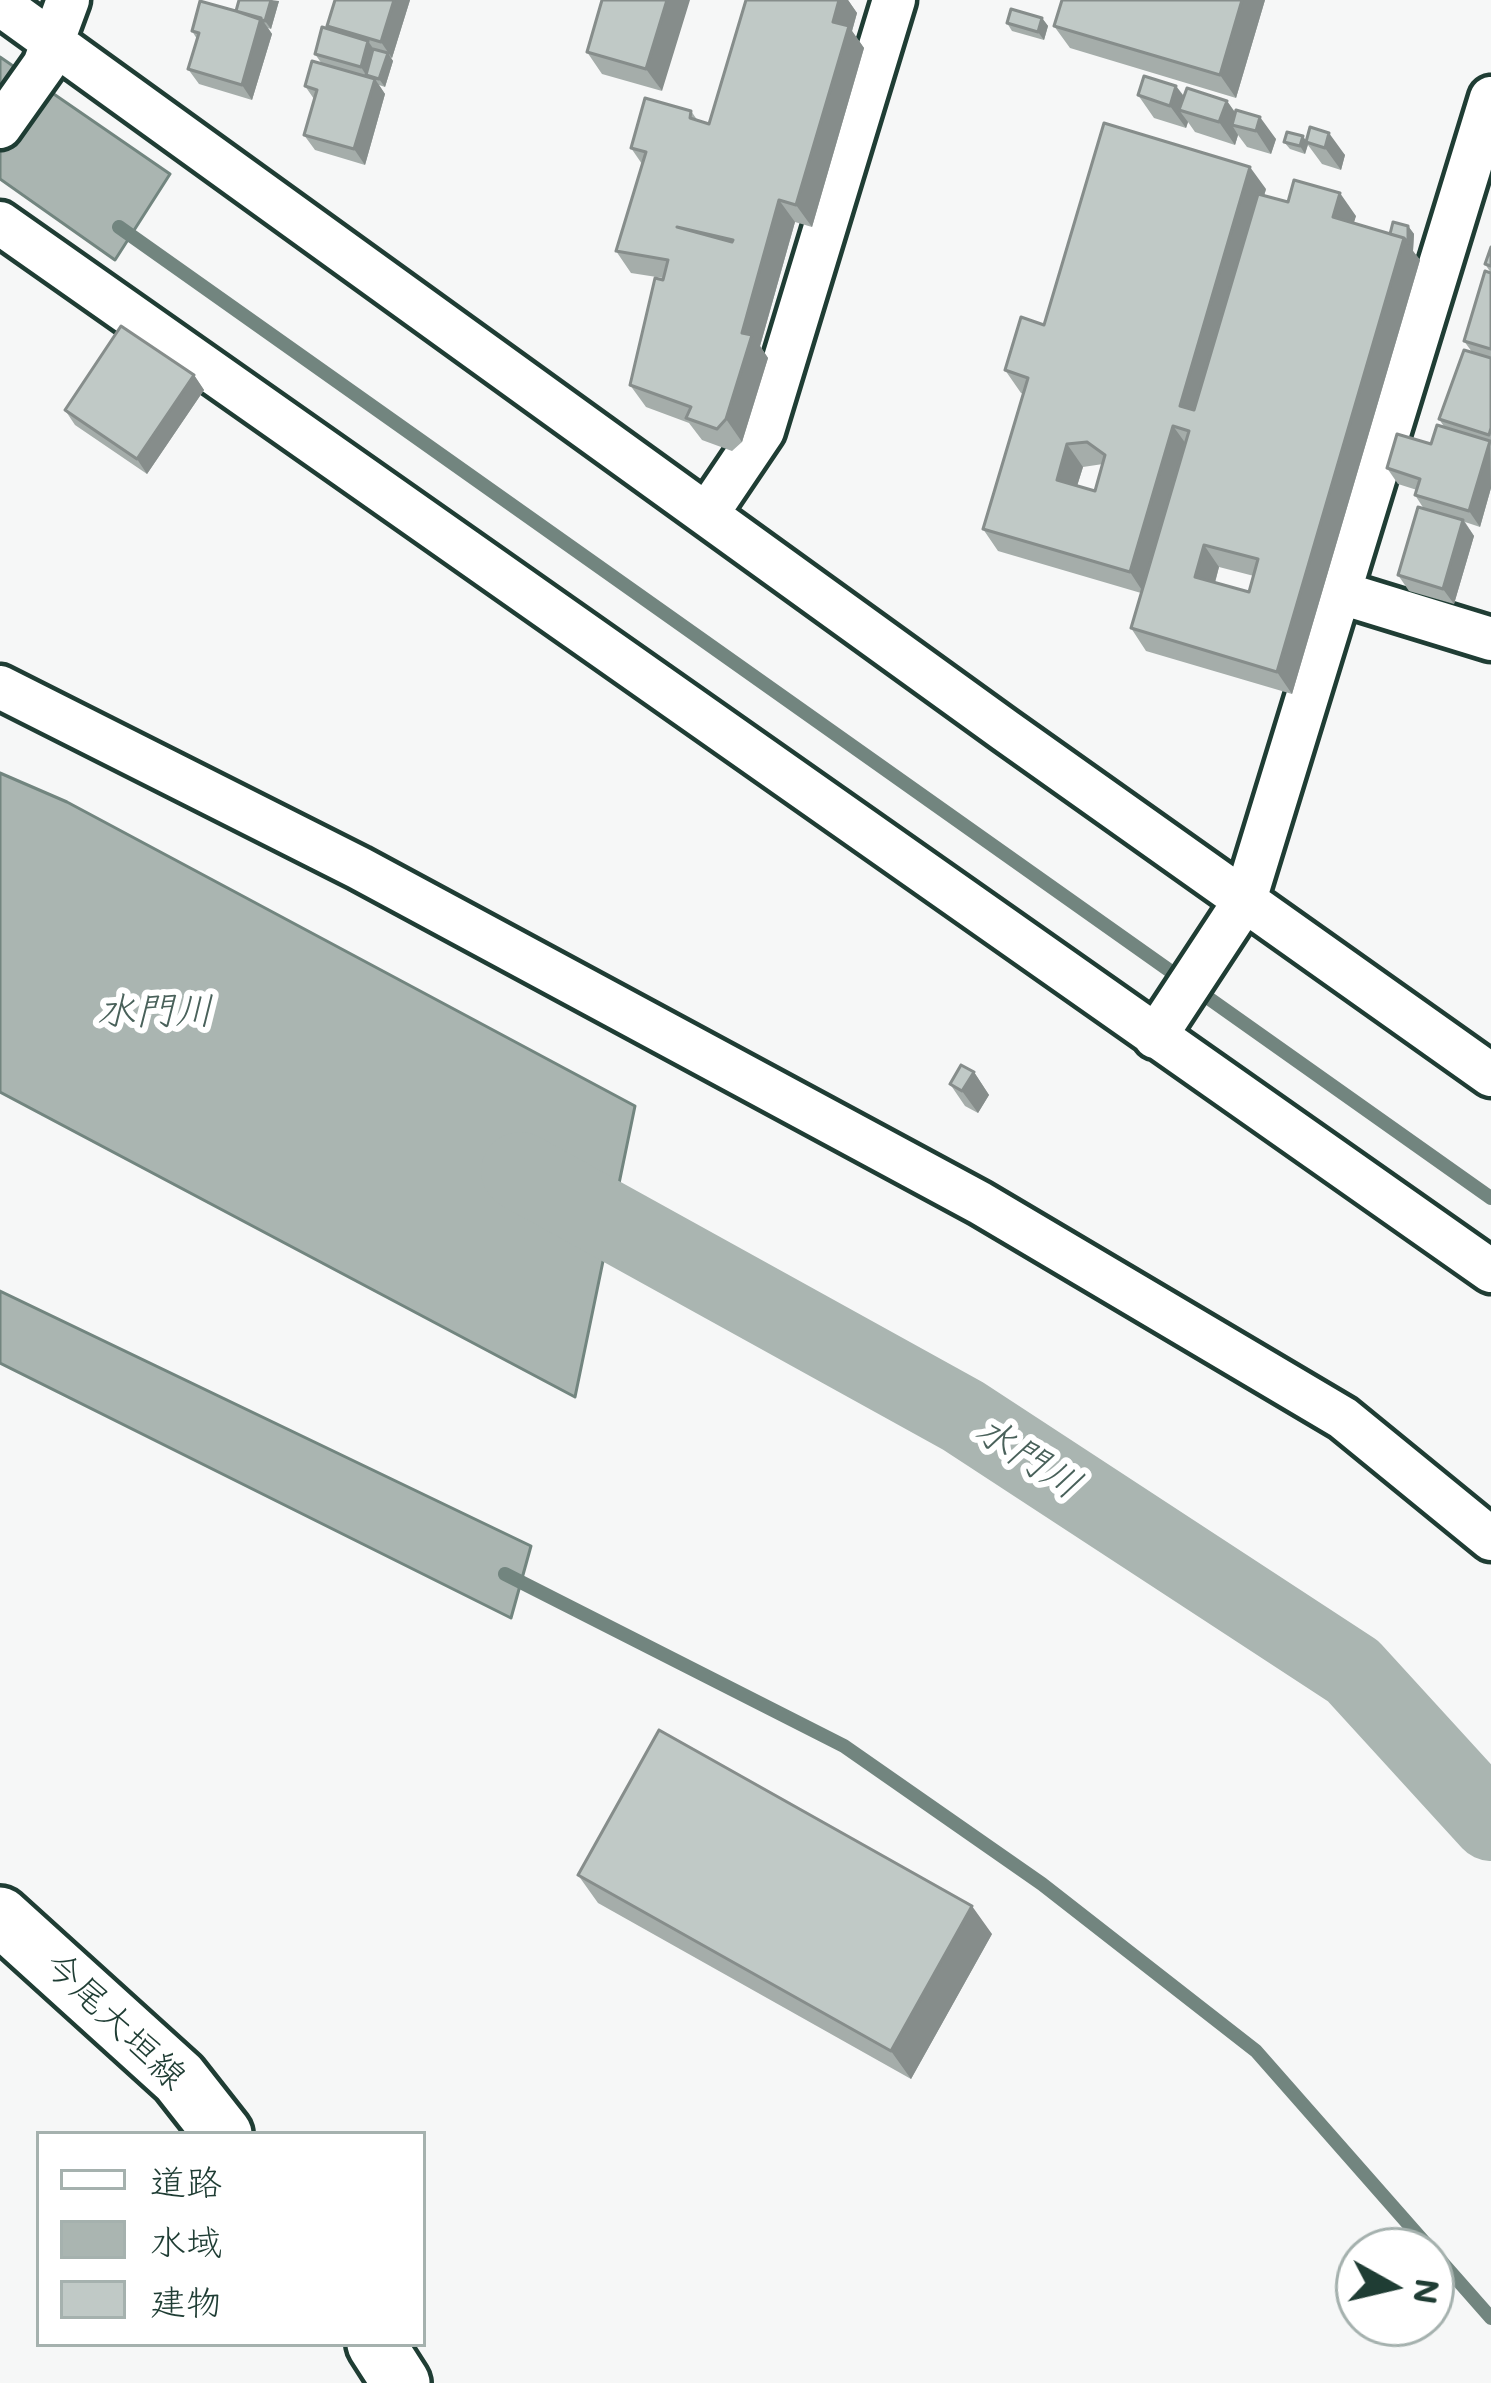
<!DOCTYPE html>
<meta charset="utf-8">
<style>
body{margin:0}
#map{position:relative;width:1491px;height:2383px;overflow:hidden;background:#f6f7f7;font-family:Mali,"Klee One",sans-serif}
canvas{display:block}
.legend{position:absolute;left:36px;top:2131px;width:390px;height:216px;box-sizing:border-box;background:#fff;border:3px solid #a5b1ae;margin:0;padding:15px 21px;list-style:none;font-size:36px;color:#1f3d34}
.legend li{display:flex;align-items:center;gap:24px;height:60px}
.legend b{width:60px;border:3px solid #a5b1ae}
.north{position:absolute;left:1335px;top:2227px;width:120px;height:120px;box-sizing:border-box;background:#fff;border:3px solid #a5b1ae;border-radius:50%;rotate:98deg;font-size:33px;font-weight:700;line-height:48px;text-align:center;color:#1f3d34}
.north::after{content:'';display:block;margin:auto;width:42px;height:54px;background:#1f3d34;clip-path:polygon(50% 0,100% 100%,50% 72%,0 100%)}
</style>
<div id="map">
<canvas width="1491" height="2383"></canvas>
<ul class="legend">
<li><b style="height:15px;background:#fff"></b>道路</li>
<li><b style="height:33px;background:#aab5b1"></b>水域</li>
<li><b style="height:33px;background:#c0c9c6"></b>建物</li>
</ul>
<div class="north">N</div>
</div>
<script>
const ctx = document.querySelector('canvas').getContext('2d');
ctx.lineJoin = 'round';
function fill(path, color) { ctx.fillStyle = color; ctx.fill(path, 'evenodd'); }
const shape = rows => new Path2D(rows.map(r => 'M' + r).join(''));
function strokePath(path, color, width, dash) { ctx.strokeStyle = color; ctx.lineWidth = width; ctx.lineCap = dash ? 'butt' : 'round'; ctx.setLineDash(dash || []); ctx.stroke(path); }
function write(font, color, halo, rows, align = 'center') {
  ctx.font = font + ' Mali,"Klee One",sans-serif'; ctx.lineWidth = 12; ctx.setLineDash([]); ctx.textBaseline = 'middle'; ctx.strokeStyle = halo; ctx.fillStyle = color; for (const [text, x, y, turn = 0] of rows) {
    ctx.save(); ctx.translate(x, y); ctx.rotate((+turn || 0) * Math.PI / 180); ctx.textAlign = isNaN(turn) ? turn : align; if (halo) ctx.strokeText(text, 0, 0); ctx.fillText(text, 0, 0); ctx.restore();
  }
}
const water = shape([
 [0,57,170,174,115,260,0,179,0,57],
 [0,773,67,802,635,1106,575,1397,0,1092,0,773],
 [0,1291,531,1546,511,1618,0,1363,0,1291]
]);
fill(water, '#aab5b1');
strokePath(water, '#72857f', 3);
strokePath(shape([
 [119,227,1491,1198],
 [505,1574,844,1746,1042,1884,1256,2051,1491,2318]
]), '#72857f', 14);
strokePath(shape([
 [520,1171,963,1416,1353,1671,1491,1822]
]), '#aab5b1', 78);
const minor = shape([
 [0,4,1006,731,1491,1075],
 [0,127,44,65,68,0],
 [0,223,1491,1271],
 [707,514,763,431,894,0],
 [1338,592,1491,639],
 [0,687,359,868,980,1203,1343,1418,1491,1539],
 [1155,1037,1245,900,1491,98]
]);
const secondary = shape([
 [0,1916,179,2078,223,2134],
 [376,2344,401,2383]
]);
strokePath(minor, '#1f3d34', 51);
strokePath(secondary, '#1f3d34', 66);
strokePath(minor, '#fff', 42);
strokePath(secondary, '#fff', 57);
fill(shape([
 [335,0,410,0,392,58,390,57,393,61,385,87,379,85,385,94,365,165,315,150,304,135,314,99,305,86,322,64,315,54,329,30,327,26],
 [602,0,662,91,602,74,587,52],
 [745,0,848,0,857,13,852,31,864,48,812,227,795,222,760,346,768,358,742,442,732,451,702,440,689,423,646,407,630,385,663,278,631,273,616,251,642,164,631,148,691,111,698,121,709,124],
 [1265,0,1236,98,1070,48,1054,26],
 [279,1,271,29,268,28,272,34,252,100,199,84,188,69,197,39,192,31,236,11],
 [1042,18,1048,26,1044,40,1012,31,1007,23],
 [1176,86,1184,96,1227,101,1235,112,1276,139,1271,154,1247,147,1238,135,1235,145,1195,132,1188,122,1186,128,1154,118,1138,95],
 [1310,127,1345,155,1341,170,1322,164,1308,145,1305,154,1290,149,1284,142,1306,141],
 [1266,189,1264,196,1288,202,1356,216,1353,223,1390,234,1408,226,1414,234,1413,251,1420,260,1292,694,1146,651,1131,628,1141,593,998,551,983,529,1024,394,1021,393,1005,370,1044,325],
 [1103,464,1095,491,1077,486,1083,467],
 [1219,567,1254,576,1249,592,1215,583],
 [1491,247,1491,488,1480,527,1465,522,1474,536,1454,604,1409,591,1398,575,1424,509,1415,495,1417,490,1398,484,1387,468,1431,444,1445,428,1439,419,1472,352,1464,341,1491,273,1485,264],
 [194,375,204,390,147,474,75,425,65,410],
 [974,1072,989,1095,978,1113,965,1106,950,1084],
 [578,1875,992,1934,911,2079,598,1903]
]), '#a5adaa');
fill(shape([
 [271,0,279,1,271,29,265,21],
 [394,0,410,0,392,58,381,42],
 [667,0,690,0,662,91,646,69],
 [839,0,848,0,857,13,852,31,864,48,812,227,796,205,833,22],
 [1242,0,1265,0,1236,98,1220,75],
 [261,18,272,34,252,100,242,85],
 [1042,18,1048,26,1044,40,1038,32],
 [368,41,379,57,366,75,361,67],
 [388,53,393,61,385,87,379,79],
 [375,79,385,94,365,165,354,149],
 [1176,86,1192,108,1179,110,1188,122,1186,128,1170,106],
 [1227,101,1242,123,1232,125,1238,135,1235,145,1219,122],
 [1260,117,1276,139,1271,154,1256,131],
 [1329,133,1345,155,1341,170,1325,148],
 [1303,136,1308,144,1305,154,1300,146],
 [1250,167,1266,189,1195,428,1180,406],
 [1340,193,1356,216,1349,239,1333,217],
 [779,200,795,222,760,346,768,358,742,442,726,419,742,333],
 [1408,226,1414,234,1413,251,1420,260,1292,694,1277,672],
 [194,375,204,390,147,474,137,459],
 [1173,426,1189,448,1145,595,1130,572],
 [1490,441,1491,488,1480,527,1469,511],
 [1067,444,1083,467,1072,502,1057,480],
 [1463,520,1474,536,1454,604,1443,589],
 [1204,545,1219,567,1210,600,1195,577],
 [974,1072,989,1095,978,1113,962,1091],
 [972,1906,992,1934,911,2079,891,2051]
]), '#868d8b');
const building = shape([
 [239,0,271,0,265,21,236,11,239,0],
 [335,0,394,0,381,42,327,26,335,0],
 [602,0,667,0,646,69,587,52,602,0],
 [746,0,839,0,833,22,849,26,796,205,779,200,742,333,752,335,726,419,717,429,686,418,691,407,630,385,655,278,663,280,668,260,616,251,646,152,631,148,645,98,691,111,690,118,709,124,746,0],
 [677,227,733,240,732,242,677,227],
 [1062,0,1242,0,1220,75,1054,26,1062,0],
 [200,1,261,18,242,85,188,69,199,33,192,31,200,1],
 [1011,9,1042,18,1038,32,1007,23,1011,9],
 [322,27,368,41,361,67,315,54,322,27],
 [373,49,388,53,379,79,366,75,373,49],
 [312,61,375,79,354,149,304,135,317,90,305,86,312,61],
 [1144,76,1176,86,1170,106,1138,95,1144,76],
 [1187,88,1227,101,1219,122,1179,110,1187,88],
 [1236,110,1260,117,1256,131,1232,125,1236,110],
 [1104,123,1250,167,1180,406,1194,410,1258,194,1288,202,1294,180,1340,193,1333,217,1404,238,1277,672,1131,628,1189,431,1173,426,1130,572,983,529,1028,378,1005,370,1021,317,1044,325,1104,123],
 [1087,442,1105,455,1095,491,1057,480,1067,444,1087,442],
 [1204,545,1258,559,1249,592,1195,577,1204,545],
 [1310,127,1329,133,1325,148,1306,142,1310,127],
 [1287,132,1303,136,1300,146,1284,142,1287,132],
 [1393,222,1408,226,1408,243,1404,238,1390,234,1393,222],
 [1491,247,1491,266,1485,264,1491,247],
 [1485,271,1491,273,1491,349,1464,341,1485,271],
 [121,326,194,375,137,459,65,410,121,326],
 [1464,350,1491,358,1491,428,1489,435,1439,419,1464,350],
 [1437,425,1490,441,1469,511,1415,495,1420,479,1387,468,1397,434,1431,444,1437,425],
 [1418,507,1463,520,1443,589,1398,575,1418,507],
 [961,1065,974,1072,962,1091,950,1084,961,1065],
 [659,1730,972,1906,891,2051,578,1875,659,1730]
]);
fill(building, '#c0c9c6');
strokePath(building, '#868d8b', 3);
write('36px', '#1f3d34', '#fff', [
 ["今尾大垣線",115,2021,44]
]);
write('italic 39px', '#49615a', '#fff', [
 ["水門川",155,1012],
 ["水門川",1028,1458,33]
]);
</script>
